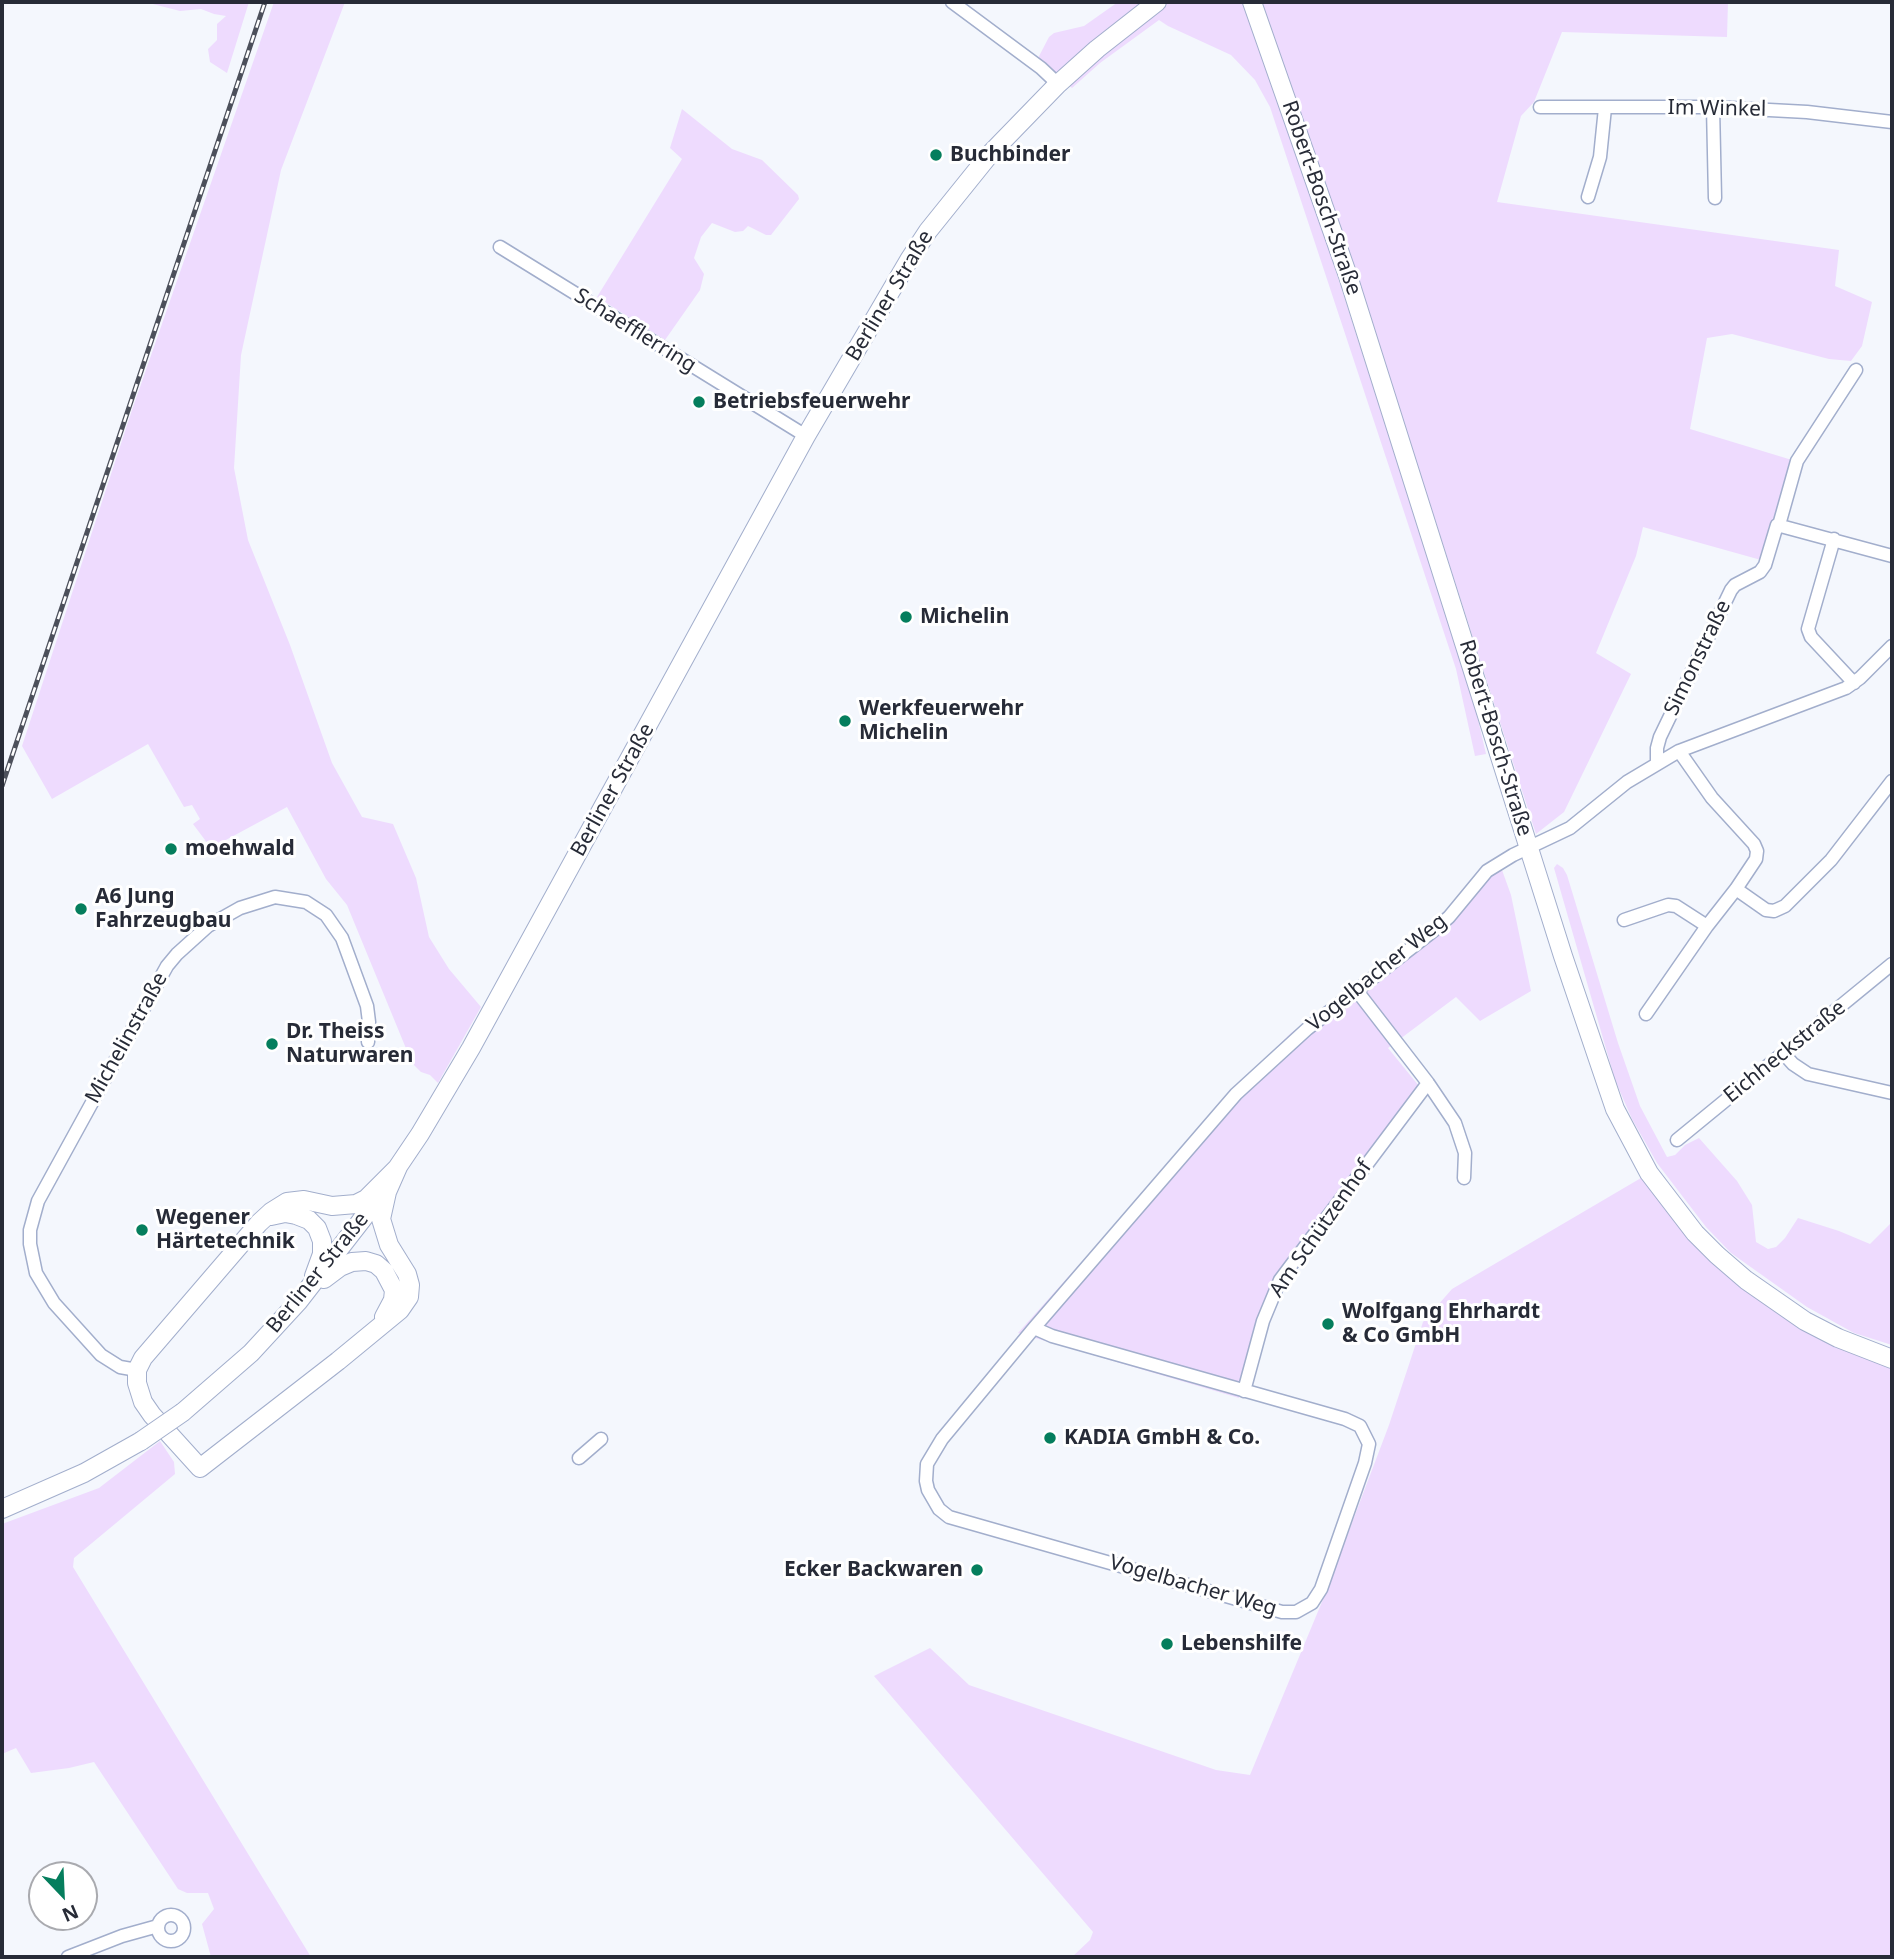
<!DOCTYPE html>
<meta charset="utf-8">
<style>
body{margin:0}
#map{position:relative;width:1894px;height:1959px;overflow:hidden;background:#f4f7fd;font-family:"Noto Sans",sans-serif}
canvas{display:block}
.frame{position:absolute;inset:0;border:4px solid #272b37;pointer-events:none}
.north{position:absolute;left:28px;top:1861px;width:70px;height:70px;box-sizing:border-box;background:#fff;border:2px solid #a9aaaf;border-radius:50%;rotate:157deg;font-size:19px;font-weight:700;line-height:28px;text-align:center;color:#272b37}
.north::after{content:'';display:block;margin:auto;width:24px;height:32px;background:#057e5d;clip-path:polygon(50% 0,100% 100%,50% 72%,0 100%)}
</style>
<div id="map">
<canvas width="1894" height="1959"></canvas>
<div class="frame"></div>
<div class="north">N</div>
</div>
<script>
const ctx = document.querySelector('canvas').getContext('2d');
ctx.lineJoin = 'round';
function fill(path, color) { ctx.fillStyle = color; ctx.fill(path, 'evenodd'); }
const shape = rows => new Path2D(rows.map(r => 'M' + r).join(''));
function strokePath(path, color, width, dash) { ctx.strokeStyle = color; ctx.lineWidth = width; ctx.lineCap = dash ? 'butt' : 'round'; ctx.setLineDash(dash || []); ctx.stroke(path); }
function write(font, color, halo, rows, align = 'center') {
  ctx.font = font + ' "Noto Sans",sans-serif'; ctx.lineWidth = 6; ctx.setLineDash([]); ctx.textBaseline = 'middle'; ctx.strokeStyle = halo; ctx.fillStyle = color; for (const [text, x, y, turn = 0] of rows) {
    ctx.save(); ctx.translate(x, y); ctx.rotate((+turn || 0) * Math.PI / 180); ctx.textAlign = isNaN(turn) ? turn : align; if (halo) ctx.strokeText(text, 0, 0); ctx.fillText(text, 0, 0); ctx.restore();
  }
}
fill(shape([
 [145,2,249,2,227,73,210,62,208,49,217,40,217,24,226,16,214,14,201,9,180,11],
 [274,2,345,2,281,170,241,355,234,468,248,540,290,645,332,763,362,817,393,824,416,878,429,937,449,969,481,1007,438,1083,430,1075,421,1072,412,1063,347,905,326,879,287,807,211,848,193,824,200,819,192,805,184,807,148,744,52,799,22,746,132,410],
 [1118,2,1242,2,1320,222,1455,641,1475,707,1486,754,1475,756,1456,669,1270,107,1255,80,1231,55,1168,26,1159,20,1100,63,1072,88,1037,60,1049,37,1054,33,1084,26],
 [1262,2,1728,2,1727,37,1562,32,1534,102,1521,116,1497,202,1839,250,1835,286,1872,302,1862,346,1851,361,1829,359,1732,334,1707,338,1690,429,1792,460,1775,520,1769,526,1761,560,1643,527,1636,556,1596,653,1631,674,1564,812,1536,834,1429,501],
 [682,109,732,149,762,160,798,195,799,199,771,235,766,235,748,226,743,231,735,232,712,223,701,237,694,258,704,274,700,290,665,340,597,297,682,159,670,148],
 [1498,859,1511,895,1531,991,1480,1021,1456,997,1388,1048,1419,1086,1257,1324,1239,1398,1018,1333,1247,1077,1291,1033,1446,915],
 [1557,864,1563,868,1567,875,1618,1043,1640,1106,1667,1157,1675,1155,1685,1145,1699,1138,1737,1181,1752,1205,1756,1242,1768,1249,1776,1247,1785,1238,1798,1218,1839,1231,1870,1244,1892,1222,1892,1345,1854,1333,1807,1307,1731,1253,1706,1227,1657,1163,1632,1119,1615,1080,1554,868],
 [1641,1178,1732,1277,1892,1364,1892,1957,1072,1957,1090,1940,1093,1932,874,1676,930,1648,969,1685,1216,1770,1250,1775,1324,1597,1389,1425,1423,1322,1452,1289],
 [160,1441,174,1462,175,1474,74,1558,73,1567,311,1957,211,1957,202,1924,214,1909,208,1893,187,1893,178,1889,94,1762,69,1768,31,1773,16,1748,2,1754,2,1524,99,1488]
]), '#eedbfe');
const street = shape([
 [952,2,1041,68,1058,84],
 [1540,107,1713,107,1807,112,1892,122],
 [1713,107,1715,198],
 [1588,197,1600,157,1605,108],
 [500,247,806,436],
 [1779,525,1797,461,1856,370],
 [1834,539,1808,629,1811,637,1854,683],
 [1657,762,1657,748,1660,737,1731,590,1735,585,1760,572,1765,565,1777,525,1892,556],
 [1736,889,1766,910,1774,911,1785,906,1831,860,1892,781],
 [1624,920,1668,905,1676,906,1707,926],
 [1357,991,1428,1083,1455,1123,1465,1153,1464,1178],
 [1646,1014,1707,926,1736,889,1756,859,1757,851,1754,844,1712,798,1679,751],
 [1784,1054,1793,1064,1808,1074,1892,1093],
 [1677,1140,1892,964],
 [1034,1328,1052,1336,1345,1419,1360,1426,1369,1444,1365,1463,1321,1589,1312,1603,1296,1612,1282,1612,949,1517,939,1509,928,1490,926,1481,927,1464,942,1439,1034,1328,1236,1094,1307,1029,1433,931,1449,917,1487,871,1513,855,1570,828,1627,782,1679,751,1846,688,1860,678,1892,646],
 [137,1370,120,1367,101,1355,54,1303,36,1273,30,1244,30,1230,38,1201,167,966,177,954,208,926,240,908,275,897,306,902,326,915,342,938,367,1006,369,1022,368,1042],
 [1244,1391,1263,1321,1280,1280,1428,1083],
 [579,1458,601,1439],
 '158 1928a13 13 0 1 1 26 0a13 13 0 1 1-26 0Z',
 [68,1957,122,1936,158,1926]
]);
const secondary = shape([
 [1252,2,1348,276,1563,956,1615,1109,1649,1173,1695,1233,1717,1255,1746,1280,1805,1321,1838,1338,1892,1359],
 [398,1167,387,1192,381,1219,389,1245,407,1274,410,1285,409,1297,400,1310,338,1361,200,1468,152,1415,143,1402,137,1383,137,1370,143,1358,259,1223,271,1212,287,1202,304,1200,332,1206,356,1204,366,1199,398,1167],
 [271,1216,285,1213,296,1215,309,1220,317,1228,322,1241,322,1254,314,1276],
 [324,1279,340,1267,352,1262,366,1261,376,1264,384,1271,394,1290,393,1300,384,1317],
 [183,1412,251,1353,298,1302,364,1217,420,1134,471,1048,806,436,909,260,928,231,990,154,1058,84,1097,49,1157,2],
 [2,1509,84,1473,141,1441]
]);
strokePath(street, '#a2aecc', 15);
strokePath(secondary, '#a2aecc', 20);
strokePath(street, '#fff', 12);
strokePath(secondary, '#fff', 18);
const rail = shape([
 [2,786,265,2]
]);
strokePath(rail, '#4c505b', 5);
strokePath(rail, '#fff', 2.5, [8]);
const secondaryBridge = shape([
 [141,1441,183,1412]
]);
strokePath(secondaryBridge, '#a2aecc', 20, []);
strokePath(secondaryBridge, '#fff', 18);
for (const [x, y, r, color] of [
 [936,155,7,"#057e5d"],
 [699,402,7,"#057e5d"],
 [906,617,7,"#057e5d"],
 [845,721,7,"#057e5d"],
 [171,849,7,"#057e5d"],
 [81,909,7,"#057e5d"],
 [272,1044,7,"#057e5d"],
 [142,1230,7,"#057e5d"],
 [1328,1324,7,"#057e5d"],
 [1050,1438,7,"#057e5d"],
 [977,1570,7,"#057e5d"],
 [1167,1644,7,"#057e5d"]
]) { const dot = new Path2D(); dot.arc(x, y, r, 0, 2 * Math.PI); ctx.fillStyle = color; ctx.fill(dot); strokePath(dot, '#fff', 2.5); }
write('21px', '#272b37', '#fff', [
 ["Im Winkel",1717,109,1],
 ["Robert-Bosch-Straße",1321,198,71],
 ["Berliner Straße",890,296,-59],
 ["Schaefflerring",635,331,32],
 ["Simonstraße",1698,658,-64],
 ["Robert-Bosch-Straße",1495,738,73],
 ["Berliner Straße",613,790,-61],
 ["Vogelbacher Weg",1377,973,-39],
 ["Michelinstraße",127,1038,-61],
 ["Eichheckstraße",1785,1052,-39],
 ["Am Schützenhof",1321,1229,-55],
 ["Berliner Straße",318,1273,-51],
 ["Vogelbacher Weg",1193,1586,16]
]);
write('bold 21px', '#272b37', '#fff', [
 ["Buchbinder",950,155],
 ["Betriebsfeuerwehr",713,402],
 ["Michelin",920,617],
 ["Werkfeuerwehr",859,709],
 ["Michelin",859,733],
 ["moehwald",185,849],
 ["A6 Jung",95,897],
 ["Fahrzeugbau",95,921],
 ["Dr. Theiss",286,1032],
 ["Naturwaren",286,1056],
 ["Wegener",156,1218],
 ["Härtetechnik",156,1242],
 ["Wolfgang Ehrhardt",1342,1312],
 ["& Co GmbH",1342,1336],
 ["KADIA GmbH & Co.",1064,1438],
 ["Ecker Backwaren",963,1570,"right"],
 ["Lebenshilfe",1181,1644]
], 'left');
</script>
